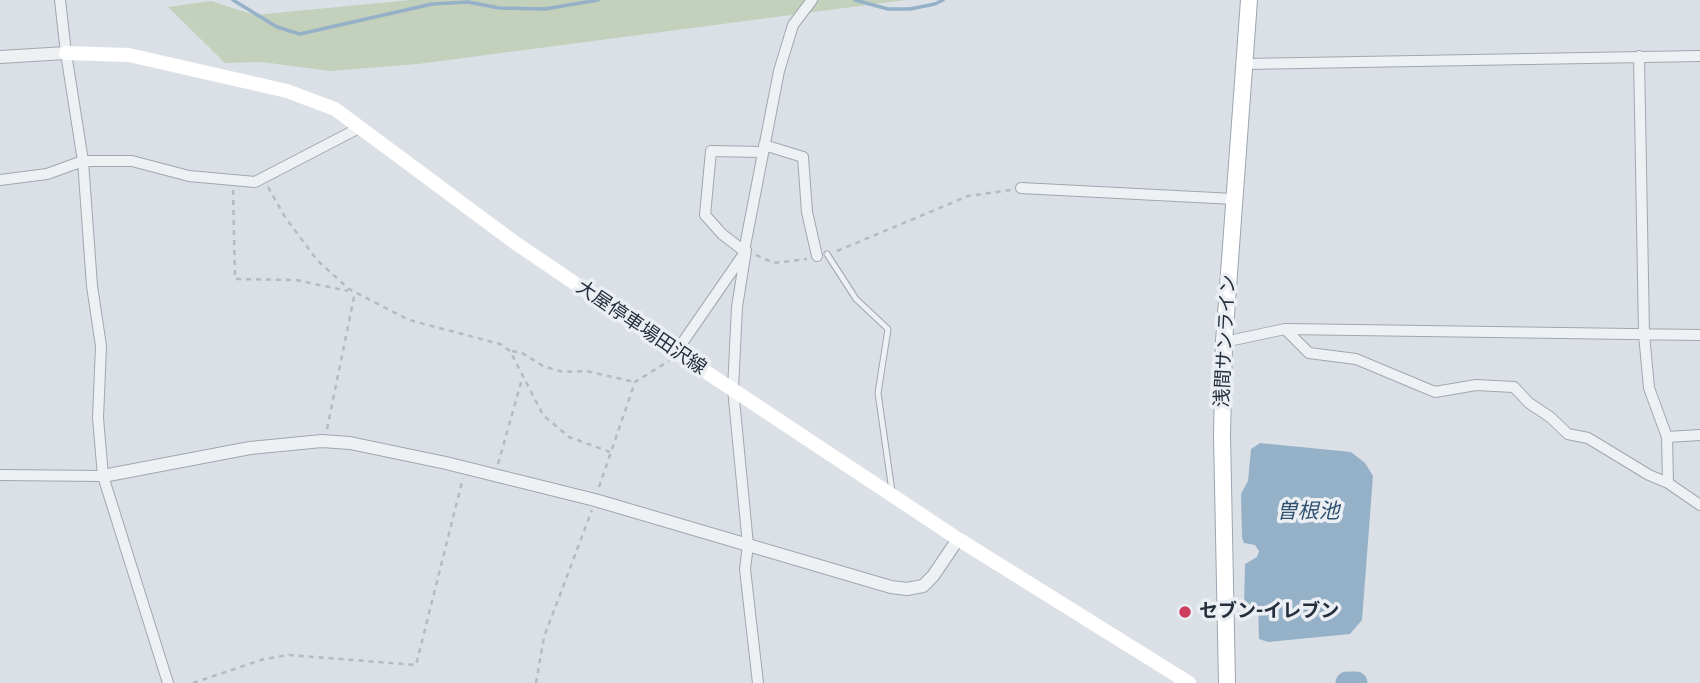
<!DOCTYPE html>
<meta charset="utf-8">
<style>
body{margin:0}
canvas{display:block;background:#dbe0e6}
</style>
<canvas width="1700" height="683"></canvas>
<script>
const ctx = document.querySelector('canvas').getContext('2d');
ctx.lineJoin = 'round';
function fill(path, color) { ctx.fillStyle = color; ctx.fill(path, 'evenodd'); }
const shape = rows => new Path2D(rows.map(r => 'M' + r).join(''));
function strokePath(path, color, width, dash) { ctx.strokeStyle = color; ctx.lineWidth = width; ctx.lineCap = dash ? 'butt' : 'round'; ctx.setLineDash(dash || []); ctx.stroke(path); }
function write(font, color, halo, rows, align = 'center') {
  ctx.font = font + ' "Fira Sans Condensed","Noto Sans JP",sans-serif'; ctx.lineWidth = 7; ctx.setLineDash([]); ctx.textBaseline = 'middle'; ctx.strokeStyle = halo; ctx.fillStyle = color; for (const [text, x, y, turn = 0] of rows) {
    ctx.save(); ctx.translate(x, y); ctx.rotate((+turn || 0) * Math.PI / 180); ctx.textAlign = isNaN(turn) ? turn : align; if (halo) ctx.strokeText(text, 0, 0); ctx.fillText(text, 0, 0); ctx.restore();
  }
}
fill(shape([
 [410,0,905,0,418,64,330,71,262,62,225,63,168,7,211,1,255,15]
]), '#c3d0bc');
fill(shape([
 [1260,443,1351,452,1365,463,1373,476,1362,620,1350,634,1268,642,1259,639,1258,607,1244,607,1245,564,1257,557,1259,551,1255,545,1244,543,1242,538,1241,494,1248,481,1251,449]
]), '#95b1c7');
strokePath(shape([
 [233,0,277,27,300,34,432,4,468,2,499,8,545,9,598,0],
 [855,0,888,9,910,9,935,4,943,0]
]), '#95b1c7', 3.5);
strokePath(shape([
 [1347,683,1356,683]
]), '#95b1c7', 23);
const service = shape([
 [827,254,856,299,888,329,878,393,892,491]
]);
const minor = shape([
 [60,0,66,53,83,161,92,286,101,346,98,418,103,476,168,683],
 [1639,56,1644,334,1649,388,1667,437,1668,483],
 [1245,64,1700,56],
 [764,145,803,157,807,212,817,256],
 [0,180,47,174,83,161,132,161,189,176,255,182,359,128],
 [1021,188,1234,199],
 [746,250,737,307,733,389,748,545,745,569,758,683],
 [744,251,779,71,793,25,812,0],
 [744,251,722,234,705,215,711,151,762,152],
 [1285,329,1309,353,1356,359,1435,392,1476,385,1514,387,1529,403,1550,417,1568,434,1588,438,1649,475,1668,483,1700,505],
 [1224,342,1285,329,1700,335],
 [676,352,743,255],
 [1667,437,1700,435],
 [0,475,103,476]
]);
const tertiary = shape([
 [0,57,66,53],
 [103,476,250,448,322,441,350,443,446,463,595,500,891,587,907,589,923,586,933,576,958,539]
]);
const primary = shape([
 [1227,683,1222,435,1224,342,1249,0]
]);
strokePath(service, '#a1a7b0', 7);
strokePath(minor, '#a1a7b0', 12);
strokePath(tertiary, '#a1a7b0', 14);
strokePath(primary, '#9ba6b2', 18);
strokePath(shape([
 [268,187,285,217,317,260,349,289,409,320,500,344,510,351,543,415,569,437,610,452],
 [233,190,235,279,296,280,348,291],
 [837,251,968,196,1011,190],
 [756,255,774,263,807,259],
 [512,351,522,353,543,366,563,372,586,371,635,382],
 [327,429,355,292],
 [498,464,522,379],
 [599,487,635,382,669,361],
 [193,683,264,659,289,655,416,665,463,478],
 [536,683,544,637,592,510]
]), '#b6bbc0', 2.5, [5, 5]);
strokePath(service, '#eef1f4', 5);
strokePath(minor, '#eef1f4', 10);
strokePath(tertiary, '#eef1f4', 12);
strokePath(shape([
 [66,53,129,55,287,91,335,109,514,242,676,352,958,539,1189,683]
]), '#fff', 14);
strokePath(primary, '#fff', 16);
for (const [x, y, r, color] of [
 [1185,612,7,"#ce3d5e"]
]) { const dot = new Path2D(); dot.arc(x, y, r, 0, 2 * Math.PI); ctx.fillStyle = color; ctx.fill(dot); strokePath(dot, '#ebeff4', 2.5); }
write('19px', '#252f3c', '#ebeff4', [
 ["大屋停車場田沢線",641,328,34],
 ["浅間サンライン",1226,341,-87]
]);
write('bold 19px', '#252f3c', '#ebeff4', [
 ["セブン-イレブン",1199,612]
], 'left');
write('italic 21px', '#305170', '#ebeff4', [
 ["曽根池",1308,512]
]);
</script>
